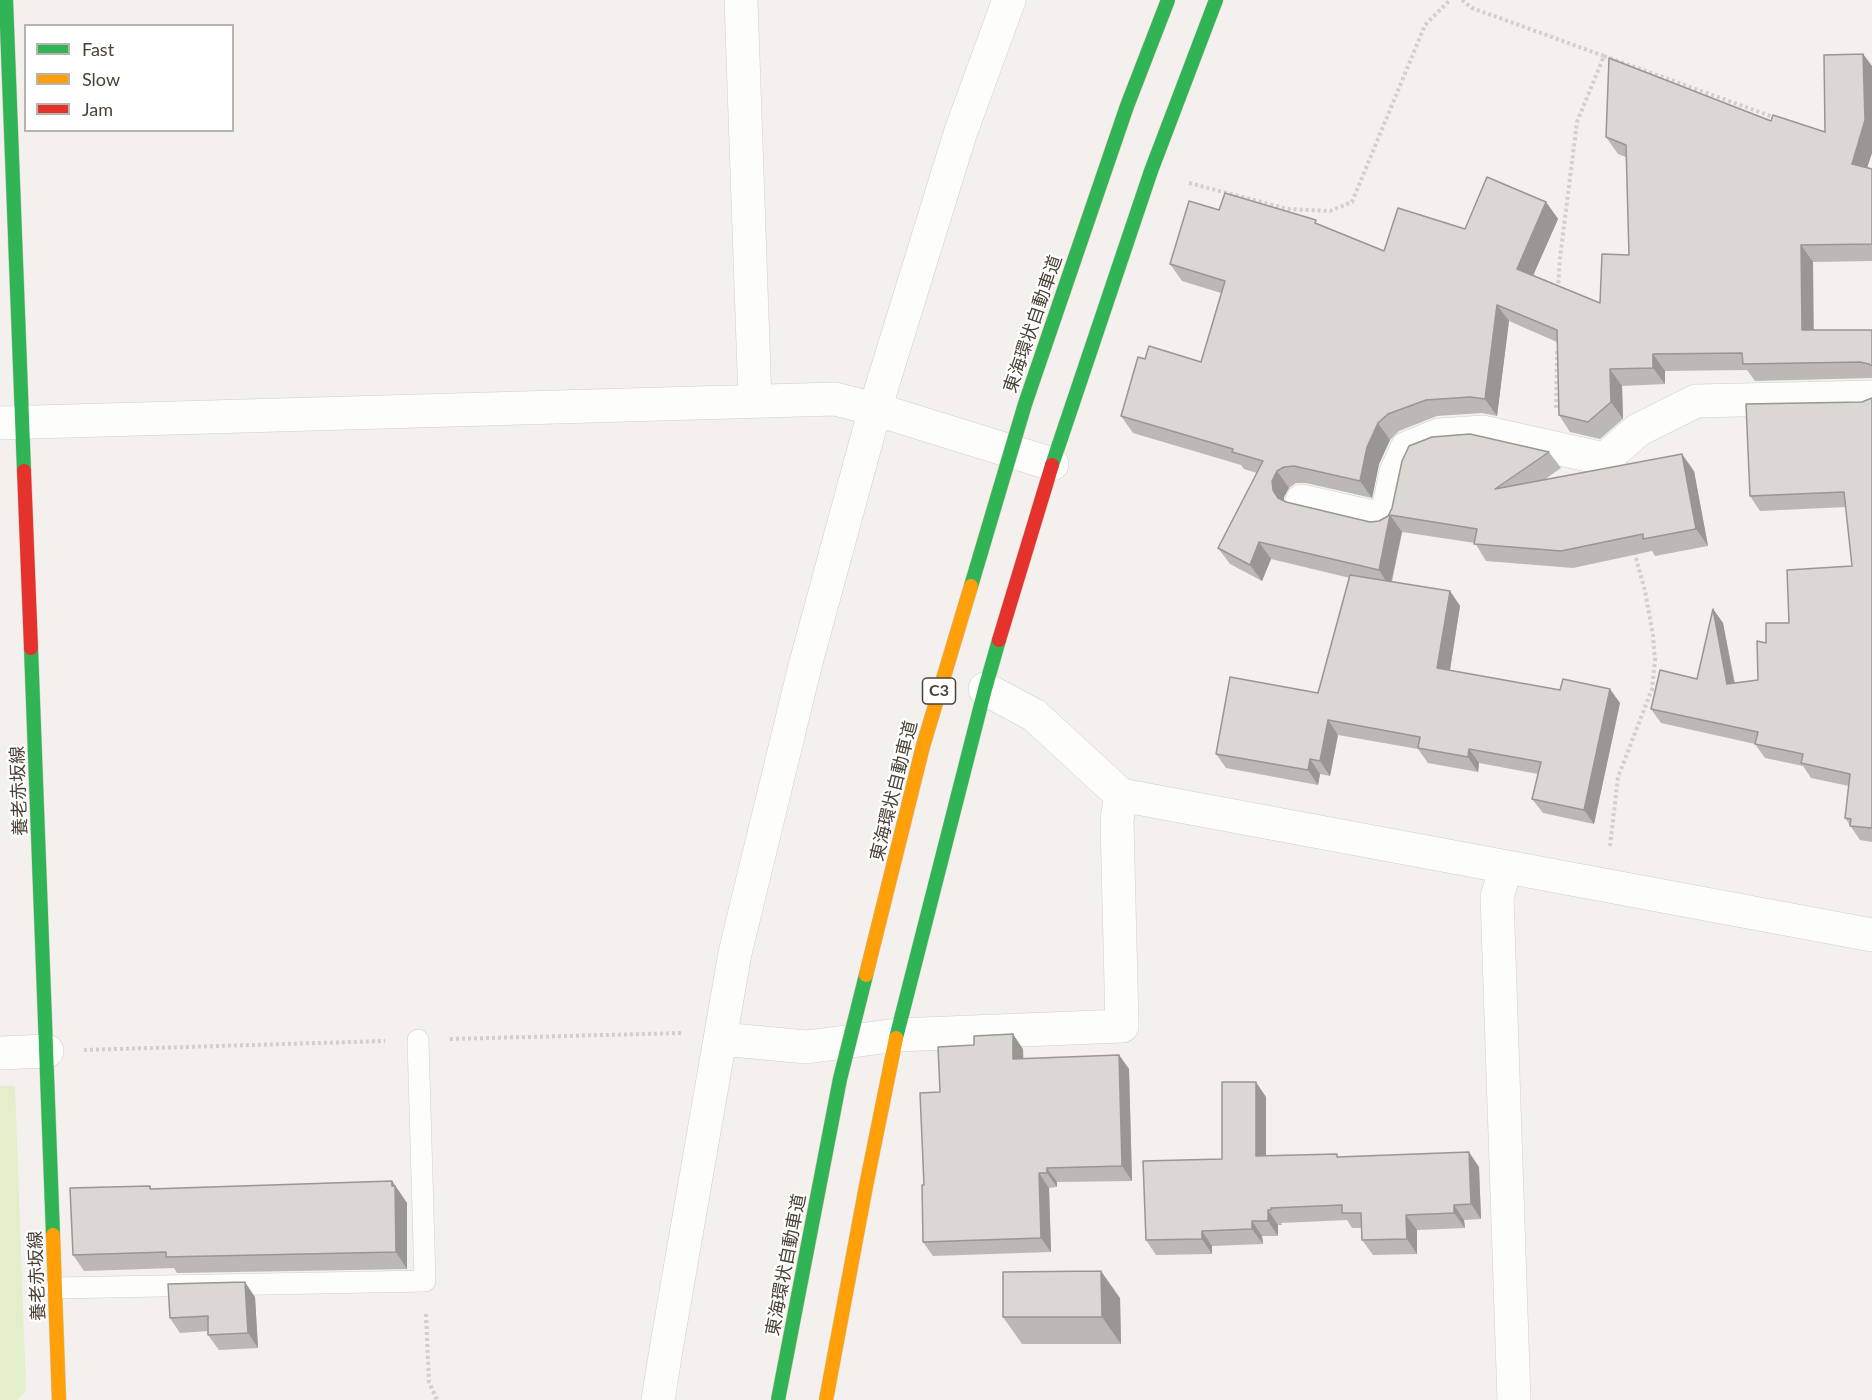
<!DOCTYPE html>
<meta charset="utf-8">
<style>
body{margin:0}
#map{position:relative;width:1872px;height:1400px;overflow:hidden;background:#f3f0ed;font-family:Lato,sans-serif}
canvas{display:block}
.legend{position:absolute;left:24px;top:24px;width:210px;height:108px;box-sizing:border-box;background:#fff;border:2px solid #b7b3af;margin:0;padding:8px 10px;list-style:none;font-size:18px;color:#4b4236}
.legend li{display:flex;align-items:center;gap:12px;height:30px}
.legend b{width:30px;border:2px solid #b7b3af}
</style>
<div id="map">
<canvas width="1872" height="1400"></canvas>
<ul class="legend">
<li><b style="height:8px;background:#30b455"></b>Fast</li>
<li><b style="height:8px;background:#ff9f0a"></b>Slow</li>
<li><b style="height:8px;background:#e5322d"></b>Jam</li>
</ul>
</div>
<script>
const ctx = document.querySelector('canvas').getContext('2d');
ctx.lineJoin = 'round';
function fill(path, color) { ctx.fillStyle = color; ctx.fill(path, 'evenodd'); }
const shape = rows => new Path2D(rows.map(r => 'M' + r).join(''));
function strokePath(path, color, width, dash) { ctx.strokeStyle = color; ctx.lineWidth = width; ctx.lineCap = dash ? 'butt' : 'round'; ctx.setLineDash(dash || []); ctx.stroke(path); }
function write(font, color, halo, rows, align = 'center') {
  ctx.font = font + ' Lato,"Noto Sans JP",sans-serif'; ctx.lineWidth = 4.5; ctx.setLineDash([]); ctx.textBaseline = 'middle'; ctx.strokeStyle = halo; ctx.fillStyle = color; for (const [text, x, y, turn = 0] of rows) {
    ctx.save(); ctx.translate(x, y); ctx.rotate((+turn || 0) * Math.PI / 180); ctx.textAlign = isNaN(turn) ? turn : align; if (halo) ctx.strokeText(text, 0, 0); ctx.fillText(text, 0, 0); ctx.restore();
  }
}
fill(shape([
 [0,1086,15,1086,26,1390,17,1400,0,1400]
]), '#e3efca');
const lane = shape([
 [56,1288,425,1281,418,1040]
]);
const street = shape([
 [741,0,755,401],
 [0,423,835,399,875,409,1052,464],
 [1302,501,1386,520,1396,472,1407,448,1439,435,1483,432,1605,459,1638,430,1696,401,1872,397],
 [985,689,1034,715,1121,795,1872,935],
 [1506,867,1497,897,1514,1400],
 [721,1039,807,1047,897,1035,1122,1026,1117,820,1121,795],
 [0,1053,47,1051],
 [658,1400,667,1344,735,953,805,666,875,409,960,134,1009,0]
]);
const fast = shape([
 [6,0,24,471],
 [1052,465,1151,171,1216,0],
 [31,648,53,1235],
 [896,1038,985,689,999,640]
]);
const slow = shape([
 [53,1235,59,1400],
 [826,1400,866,1186,896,1038]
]);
const jam = shape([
 [24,471,31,648],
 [999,640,1052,465]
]);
strokePath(lane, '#d1ceca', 22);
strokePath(street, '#d1ceca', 34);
strokePath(fast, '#d3cdc3', 15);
strokePath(slow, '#d3cdc3', 15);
strokePath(jam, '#d3cdc3', 15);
strokePath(shape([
 [1462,0,1472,8,1604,56,1577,122,1560,258,1558,288],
 [1604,56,1776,118],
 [1189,183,1288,209,1330,211,1352,202,1425,25,1450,0],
 [1556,408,1557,350],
 [1610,846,1618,777,1652,689,1655,660,1653,635,1645,591,1634,551],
 [450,1039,682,1033],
 [84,1050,385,1041],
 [426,1314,429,1382,437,1400]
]), '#d3d0cb', 4, [3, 3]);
strokePath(lane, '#fdfdfc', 21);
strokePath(street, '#fdfdfc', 33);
strokePath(fast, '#30b455', 14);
strokePath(slow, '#ff9f0a', 14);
strokePath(jam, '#e5322d', 14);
const fastBridge = shape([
 [971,586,1025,404,1127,106,1168,0],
 [778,1400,840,1079,866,975]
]);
const slowBridge = shape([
 [866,975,923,746,971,586]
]);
strokePath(fastBridge, '#cebca5', 15, []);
strokePath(slowBridge, '#cebca5', 15, []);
strokePath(fastBridge, '#30b455', 14);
strokePath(slowBridge, '#ff9f0a', 14);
fill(shape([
 [1863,54,1872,66,1872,153,1867,167,1872,169,1872,261,1813,262,1813,330,1872,330,1872,378,1755,381,1747,370,1665,371,1665,384,1622,386,1623,419,1600,439,1570,432,1559,415,1557,342,1509,321,1497,416,1482,413,1437,416,1399,431,1390,440,1379,464,1372,498,1306,483,1296,483,1289,488,1284,497,1284,501,1286,502,1370,522,1379,521,1388,516,1549,452,1561,468,1544,480,1694,471,1708,546,1655,556,1652,551,1573,568,1486,561,1475,543,1402,532,1392,582,1450,591,1460,606,1450,670,1620,703,1594,824,1543,813,1532,799,1538,774,1479,763,1478,772,1428,763,1418,749,1338,735,1330,776,1320,774,1318,785,1226,768,1216,754,1318,693,1350,578,1271,559,1262,581,1230,564,1218,548,1257,473,1244,469,1241,465,1133,433,1121,416,1145,359,1201,362,1221,293,1182,281,1170,264,1219,210,1319,224,1384,251,1465,229,1546,202,1558,219,1533,275,1600,303,1629,255,1626,157,1618,154,1606,137,1771,121,1825,132],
 [1872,398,1872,842,1860,840,1845,818,1849,786,1811,778,1803,766,1765,758,1755,744,1661,723,1651,709,1697,679,1713,609,1723,623,1735,683,1758,680,1766,643,1852,566,1846,507,1760,511,1750,496,1862,402],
 [1023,1049,1023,1059,1119,1055,1129,1069,1132,1181,1057,1182,1057,1187,1049,1188,1051,1252,933,1256,923,1242,924,1185],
 [1266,1097,1266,1156,1340,1157,1479,1167,1481,1219,1464,1220,1465,1228,1417,1230,1417,1254,1373,1255,1362,1240,1362,1228,1352,1228,1347,1220,1281,1223,1282,1225,1278,1225,1278,1236,1262,1236,1263,1244,1212,1246,1212,1254,1156,1255,1146,1240,1222,1159],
 [392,1181,407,1203,407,1269,177,1273,174,1268,84,1271,73,1255,150,1186,152,1189],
 [255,1297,258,1348,219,1350,208,1335,208,1331,180,1333,170,1318],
 [1120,1298,1121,1344,1022,1344,1003,1317]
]), '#bcb9b5');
fill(shape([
 [1863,54,1872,66,1872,153,1863,180,1852,164],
 [1546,202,1558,219,1529,285,1517,269],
 [1801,245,1813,262,1814,347,1802,330],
 [1497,305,1509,321,1497,416,1485,399],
 [1653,354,1665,371,1665,384,1653,368],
 [1610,369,1622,386,1623,419,1611,402],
 [1378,423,1390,440,1379,464,1372,498,1360,481,1367,447],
 [1682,454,1694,471,1708,546,1696,529],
 [1277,471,1289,488,1284,497,1284,507,1273,490,1272,481],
 [1390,515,1402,532,1390,587,1379,570],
 [1259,542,1271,559,1262,581,1250,565],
 [1450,591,1460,606,1448,682,1437,668],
 [1713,609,1723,623,1737,698,1727,684],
 [1610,689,1620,703,1594,824,1584,810],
 [1328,720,1338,735,1330,776,1320,761],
 [1469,749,1479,763,1478,772,1468,757],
 [1310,759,1320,774,1318,785,1308,770],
 [1013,1034,1023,1049,1024,1074,1013,1059],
 [1119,1055,1129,1069,1132,1181,1122,1166],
 [1256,1082,1266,1097,1266,1171,1256,1156],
 [1469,1152,1479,1167,1481,1219,1471,1204],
 [1047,1168,1057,1182,1057,1187,1047,1173],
 [1039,1173,1049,1188,1051,1252,1041,1238],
 [392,1181,407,1203,407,1269,396,1252],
 [1454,1205,1464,1220,1465,1228,1454,1213],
 [1268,1210,1278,1225,1278,1236,1268,1221],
 [1406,1215,1417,1230,1417,1254,1407,1239],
 [1252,1221,1262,1236,1263,1244,1252,1229],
 [1202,1231,1212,1246,1212,1254,1202,1239],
 [1101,1271,1120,1298,1121,1344,1102,1317],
 [245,1282,255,1297,258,1348,248,1333]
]), '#999693');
const building = shape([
 [1863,54,1865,120,1852,164,1872,169,1872,244,1801,245,1802,330,1872,330,1872,366,1869,364,1860,362,1743,364,1742,353,1653,354,1653,368,1610,369,1611,402,1588,422,1559,415,1557,330,1497,305,1485,399,1470,397,1426,400,1388,414,1378,423,1367,447,1360,481,1294,466,1284,467,1277,471,1272,481,1273,490,1278,498,1286,502,1370,522,1379,521,1388,516,1392,508,1402,461,1409,446,1432,437,1470,434,1549,452,1495,489,1682,454,1696,529,1643,539,1643,534,1561,551,1474,544,1477,529,1390,515,1379,570,1259,542,1250,565,1218,548,1263,461,1232,452,1233,449,1121,416,1138,357,1145,359,1149,346,1201,362,1225,281,1170,264,1189,201,1219,210,1225,193,1316,220,1315,223,1384,251,1398,208,1465,229,1487,177,1546,202,1517,269,1600,303,1602,254,1629,255,1626,145,1606,137,1609,58,1771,121,1773,115,1825,132,1824,55,1863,54],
 [1872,398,1872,828,1850,826,1851,819,1845,818,1850,774,1801,763,1803,754,1755,744,1758,732,1651,709,1660,670,1697,679,1713,609,1727,684,1758,680,1757,641,1766,643,1766,623,1789,623,1787,570,1852,566,1844,492,1750,496,1746,404,1862,402,1872,398],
 [1350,575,1450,591,1437,668,1560,690,1563,679,1610,689,1584,810,1532,799,1541,762,1469,749,1468,757,1418,748,1420,737,1328,720,1320,761,1310,759,1308,770,1216,754,1230,677,1318,693,1350,575],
 [1013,1034,1013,1059,1119,1055,1122,1166,1047,1168,1047,1173,1039,1173,1041,1238,923,1242,922,1185,924,1185,920,1093,940,1092,938,1047,974,1045,974,1036,1013,1034],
 [1222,1082,1256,1082,1256,1156,1337,1154,1337,1157,1469,1152,1471,1204,1454,1205,1454,1213,1406,1215,1407,1239,1362,1240,1361,1213,1342,1213,1342,1205,1271,1208,1271,1210,1268,1210,1268,1221,1252,1221,1252,1229,1202,1231,1202,1239,1146,1240,1143,1161,1222,1159,1222,1082],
 [392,1181,392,1186,395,1186,396,1252,166,1257,166,1252,73,1255,70,1188,150,1186,150,1189,392,1181],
 [1101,1271,1102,1317,1003,1317,1003,1272,1101,1271],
 [245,1282,248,1333,208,1335,208,1316,170,1318,168,1284,245,1282]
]);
fill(building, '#dbd7d2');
strokePath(building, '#999693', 1.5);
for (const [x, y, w] of [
 [939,691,33]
]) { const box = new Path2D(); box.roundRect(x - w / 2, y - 13, w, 26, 4.5); ctx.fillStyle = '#fff'; ctx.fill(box); strokePath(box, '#4b4236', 1.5); }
write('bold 16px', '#4b4236', null, [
 ["C3",939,691]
]);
write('18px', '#4b4236', '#fff', [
 ["東海環状自動車道",1033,324,-71],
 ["養老赤坂線",19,791,-92],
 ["東海環状自動車道",894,791,-76],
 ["東海環状自動車道",786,1265,-79],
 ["養老赤坂線",37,1276,-92]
]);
</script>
